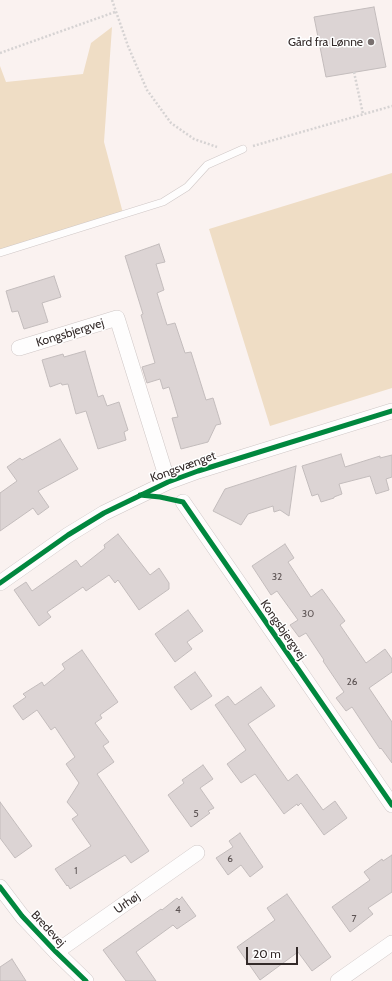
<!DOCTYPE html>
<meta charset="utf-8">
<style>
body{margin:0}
#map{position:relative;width:392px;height:981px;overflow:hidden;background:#faf2f0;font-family:Cabin,sans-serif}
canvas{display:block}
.scale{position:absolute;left:246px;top:947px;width:52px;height:18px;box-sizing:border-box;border:2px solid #332a29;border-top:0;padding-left:5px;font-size:12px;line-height:14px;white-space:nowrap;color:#332a29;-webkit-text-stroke:3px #fff;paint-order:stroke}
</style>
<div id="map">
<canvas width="392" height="981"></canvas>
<div class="scale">20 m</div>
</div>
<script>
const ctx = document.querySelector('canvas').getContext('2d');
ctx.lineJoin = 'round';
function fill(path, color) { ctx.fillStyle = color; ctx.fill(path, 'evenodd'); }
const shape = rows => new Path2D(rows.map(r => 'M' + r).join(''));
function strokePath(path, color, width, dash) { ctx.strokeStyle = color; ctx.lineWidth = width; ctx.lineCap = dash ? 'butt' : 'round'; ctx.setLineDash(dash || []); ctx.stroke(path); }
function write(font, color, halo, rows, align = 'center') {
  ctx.font = font + ' Cabin,sans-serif'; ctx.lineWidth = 3; ctx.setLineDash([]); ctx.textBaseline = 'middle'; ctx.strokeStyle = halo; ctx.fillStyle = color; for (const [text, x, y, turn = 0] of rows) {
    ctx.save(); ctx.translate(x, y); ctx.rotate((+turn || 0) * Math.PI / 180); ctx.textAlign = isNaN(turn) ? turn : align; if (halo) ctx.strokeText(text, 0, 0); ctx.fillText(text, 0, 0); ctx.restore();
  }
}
fill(shape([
 [112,27,104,142,124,217,0,255,0,66,6,82,83,74,91,43],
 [392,173,392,388,270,426,209,229]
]), '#efddc5');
const building = shape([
 [374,7,386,67,326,77,314,17,374,7],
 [159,244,165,262,156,264,164,290,157,293,167,325,175,323,185,353,191,352,206,400,213,398,221,424,216,425,208,442,181,449,172,418,178,417,169,387,163,389,160,379,147,383,142,367,155,363,141,315,143,314,125,256,159,244],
 [54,276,61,297,42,303,48,322,24,329,18,311,12,312,6,291,54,276],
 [85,351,98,397,103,395,107,406,119,402,128,430,124,432,126,440,98,449,86,411,76,414,68,384,62,385,61,383,50,387,42,360,63,354,64,357,85,351],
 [60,439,78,469,38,491,49,507,38,515,33,508,0,531,0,493,17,481,7,467,20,458,22,460,60,439],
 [341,454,345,467,380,456,380,458,392,455,392,477,386,479,389,490,376,494,370,476,339,484,342,494,334,497,334,498,321,502,318,494,312,496,302,466,341,454],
 [296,466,289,516,280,510,274,512,273,506,248,514,241,525,213,511,225,489,296,466],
 [118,534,150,575,159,568,169,583,169,589,139,610,118,580,115,583,109,575,86,591,83,587,47,612,51,617,39,626,14,590,26,582,32,591,76,560,81,567,105,548,104,545,118,534],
 [285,544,294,558,288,562,311,597,322,589,345,621,340,625,366,663,385,649,392,659,392,672,369,688,392,722,392,763,381,748,380,749,352,707,346,711,336,698,344,692,323,661,324,660,306,633,299,637,290,625,298,620,277,591,271,595,252,566,285,544],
 [188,610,203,631,187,642,192,649,175,662,155,634,188,610],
 [82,650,118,702,100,715,102,718,95,723,109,742,103,746,114,762,97,774,149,851,131,863,125,855,70,889,68,885,67,886,55,869,91,846,72,819,78,815,67,802,79,783,66,764,75,757,55,727,51,730,37,710,23,720,13,706,26,697,23,694,42,682,44,686,65,669,62,664,82,650],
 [195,672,212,696,191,710,174,687,195,672],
 [261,687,275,706,248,724,288,781,297,774,323,810,335,801,347,818,324,835,301,803,298,806,297,804,284,814,255,774,241,783,227,764,246,750,215,705,228,696,235,705,261,687],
 [203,765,213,779,200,788,214,808,208,811,210,813,191,827,168,795,184,783,182,780,203,765],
 [0,802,32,846,15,858,0,838,0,802],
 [240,833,263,867,250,877,241,865,228,875,216,858,233,847,229,841,240,833],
 [392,855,392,892,368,908,373,914,350,932,332,907,370,880,364,872,382,859,383,861,392,855],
 [287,894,331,957,312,971,298,952,260,980,237,947,275,920,267,908,287,894],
 [182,897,196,916,177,929,173,925,136,952,156,981,126,981,103,950,161,909,162,910,177,898,179,900,182,897],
 [12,959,26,981,0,981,0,967,12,959]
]);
fill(building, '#dcd4d4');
strokePath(building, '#c3bcbc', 1);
const service = shape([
 [0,253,163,202,187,187,207,165,243,149]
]);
const minor = shape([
 [19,348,117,318,168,482],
 [183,502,392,805],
 [0,583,68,535,104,513,168,482,198,471,392,411],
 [0,887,22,916,56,952,86,981],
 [56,952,197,853],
 [338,981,392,943]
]);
strokePath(service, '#cfc7c6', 8);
strokePath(minor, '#cfc7c6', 16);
strokePath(shape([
 [112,0,128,46,147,90,171,123,194,139,217,147],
 [0,53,115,12],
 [354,72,363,114],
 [253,146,392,106]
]), '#d6d3d3', 2.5, [2, 2]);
strokePath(service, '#fefdfd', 7);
strokePath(minor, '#fefdfd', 15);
strokePath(shape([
 [140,495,160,497,183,502,392,805],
 [0,583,68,535,104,513,168,482,198,471,392,411],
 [0,887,22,916,56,952,86,981]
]), '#00873e', 5);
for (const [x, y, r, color] of [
 [371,42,4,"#79706f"]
]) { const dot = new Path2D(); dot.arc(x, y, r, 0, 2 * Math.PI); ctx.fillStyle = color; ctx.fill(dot); strokePath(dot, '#fff', 1.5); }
write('10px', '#5d5454', null, [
 ["32",277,577],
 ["30",308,614],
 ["26",352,682],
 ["5",196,814],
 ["6",230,859],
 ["1",76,871],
 ["4",178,910],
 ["7",354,919]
]);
write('12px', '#332a29', '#fff', [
 ["Gård fra Lønne",363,42]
], 'right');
write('12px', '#332a29', '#fff', [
 ["Kongsbjergvej",70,333,-17],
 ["Kongsvænget",183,467,-20],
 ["Kongsbjergvej",283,630,55],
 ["Urhøj",127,903,-35],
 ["Bredevej",48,929,47]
]);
</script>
